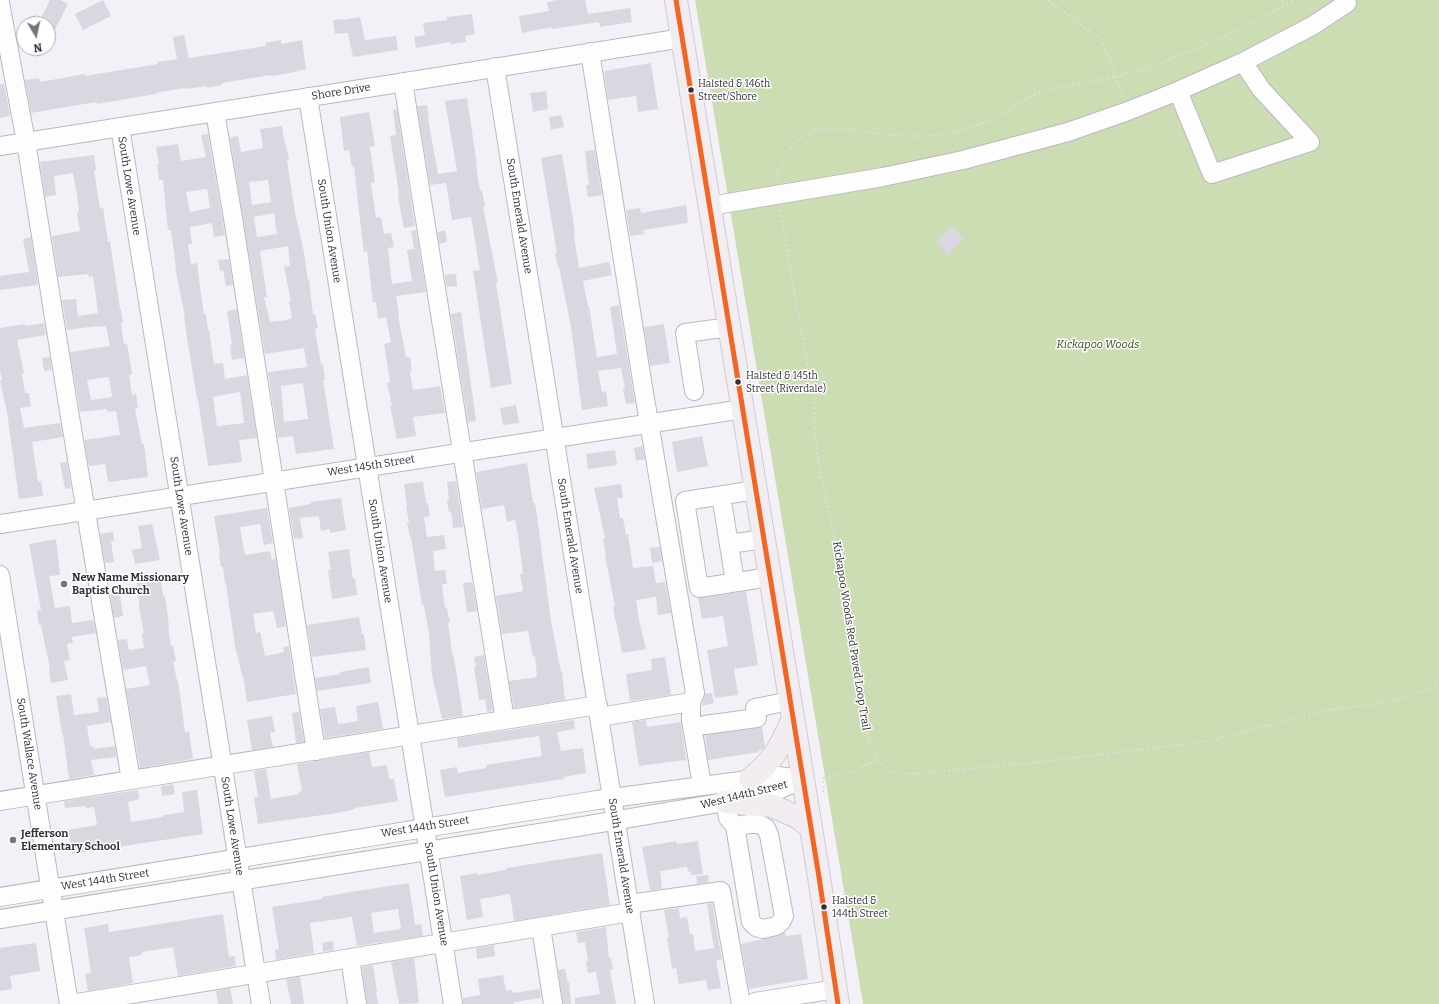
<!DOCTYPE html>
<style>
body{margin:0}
#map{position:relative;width:1439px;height:1004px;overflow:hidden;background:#f4f0f8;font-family:Bitter,serif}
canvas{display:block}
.north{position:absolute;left:16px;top:16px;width:40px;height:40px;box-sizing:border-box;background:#fff;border:1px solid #adacb0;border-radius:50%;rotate:171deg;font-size:11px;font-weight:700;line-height:16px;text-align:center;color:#332f39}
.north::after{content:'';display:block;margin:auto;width:14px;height:18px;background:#77737c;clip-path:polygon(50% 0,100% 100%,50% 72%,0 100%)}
</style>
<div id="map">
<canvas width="1439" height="1004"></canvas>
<div class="north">N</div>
</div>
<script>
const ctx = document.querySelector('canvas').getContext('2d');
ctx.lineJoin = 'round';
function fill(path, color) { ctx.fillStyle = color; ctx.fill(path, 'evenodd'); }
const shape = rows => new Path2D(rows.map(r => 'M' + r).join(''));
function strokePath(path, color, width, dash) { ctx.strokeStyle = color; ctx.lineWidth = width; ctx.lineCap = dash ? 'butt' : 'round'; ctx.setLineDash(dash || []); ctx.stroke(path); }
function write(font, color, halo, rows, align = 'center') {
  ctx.font = font + ' Bitter,serif'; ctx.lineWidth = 3; ctx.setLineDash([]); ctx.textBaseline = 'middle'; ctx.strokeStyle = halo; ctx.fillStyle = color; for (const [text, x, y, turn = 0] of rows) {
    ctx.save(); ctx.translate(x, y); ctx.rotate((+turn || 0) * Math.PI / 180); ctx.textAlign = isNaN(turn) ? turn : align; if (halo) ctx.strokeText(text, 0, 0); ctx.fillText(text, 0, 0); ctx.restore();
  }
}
fill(shape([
 [695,0,1439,0,1439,1004,863,1004]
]), '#ccddb4');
fill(shape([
 [50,0,60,0,68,4,48,43,48,24,38,24],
 [103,0,111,16,83,30,75,14],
 [557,0,585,0,588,14,630,8,632,22,600,27,599,22,552,29,552,27,522,33,519,16,549,11,547,2],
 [472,14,475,34,465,36,466,42,451,44,450,42,416,48,414,37,425,35,423,23,447,20,447,17],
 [360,17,365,40,396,36,398,50,353,57,348,33,335,34,333,20,343,19,343,20],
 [184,35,189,58,266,46,265,43,281,40,281,44,302,40,306,69,286,74,271,76,271,75,222,83,222,85,207,88,207,86,185,89,185,88,156,93,156,94,97,104,96,102,31,113,25,80,39,78,40,82,85,74,85,76,158,64,157,62,177,59,173,37],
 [651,63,658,109,638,112,636,96,608,100,604,71],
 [0,84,4,84,10,116,0,118],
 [546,91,548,109,533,112,530,93],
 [467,98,477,165,476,165,480,191,482,190,485,207,483,207,498,283,496,283,512,384,491,388,473,271,480,270,471,217,452,220,446,183,430,185,417,106,427,105,429,118,428,118,438,174,457,171,445,101],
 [397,109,415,226,404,228,400,208,398,193,399,193,390,136,396,135,393,110],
 [369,112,375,146,370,147,375,182,371,183,376,218,381,217,384,234,391,233,394,247,388,248,392,284,412,281,407,250,419,248,426,292,396,296,399,315,398,315,406,357,410,357,412,371,410,371,413,390,440,386,445,413,413,417,416,436,397,439,390,406,392,406,387,383,390,382,384,344,391,342,386,317,378,319,376,302,373,302,367,251,364,252,362,238,354,166,352,167,349,150,344,151,340,117],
 [561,115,564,127,551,130,549,117],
 [282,126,285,145,286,145,289,159,287,160,295,213,303,247,308,280,309,280,313,314,315,314,318,328,315,329,321,365,323,364,325,380,323,380,334,449,296,454,293,436,278,438,268,372,307,367,304,348,265,354,230,137,238,136,241,152,263,148,260,129],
 [268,180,271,202,252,205,249,182],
 [274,213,277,234,257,237,254,217],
 [288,246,290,266,284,267,291,301,289,301,292,318,288,319,288,320,270,322,264,297,267,297,260,251],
 [303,383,308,419,284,422,281,386],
 [208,134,225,235,214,237,212,223,190,227,192,244,188,244,191,264,197,263,202,302,204,314,206,314,208,330,209,330,214,364,223,363,225,379,247,375,257,438,239,440,242,462,208,466,198,399,197,399,189,351,184,317,185,317,175,267,176,267,171,230,168,230,163,180,159,180,157,164,159,164,156,147,178,144,181,161,206,157,201,135],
 [207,189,210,208,190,212,186,192],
 [240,392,244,423,217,426,213,397],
 [595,150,602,195,588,197,586,185,589,185,585,151],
 [562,154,573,219,575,236,574,236,579,268,609,262,612,275,583,281,588,306,589,306,597,357,617,354,610,307,619,305,635,403,626,404,623,389,625,388,621,368,598,371,602,392,606,391,608,406,582,410,571,327,559,267,558,267,555,253,557,253,541,158],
 [94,155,96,170,94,170,100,209,103,208,108,242,110,241,120,309,121,309,123,323,121,323,124,344,127,343,132,374,129,375,132,395,136,394,138,408,135,409,142,444,144,444,148,477,108,482,105,464,89,466,84,440,120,435,116,411,107,412,107,409,80,412,70,352,110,346,106,326,97,327,97,326,67,330,62,300,76,299,78,316,98,313,93,276,89,277,88,274,58,277,52,236,80,231,77,212,79,211,77,195,73,173,54,176,56,195,45,197,40,162],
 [109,377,112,397,91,400,87,380],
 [686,205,688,223,643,230,644,234,630,236,626,210,640,208,641,213],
 [952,226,964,239,948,255,936,242],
 [416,230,419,248,414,249,411,231],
 [445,230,447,242,439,244,438,232],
 [31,237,38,285,0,290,0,276,29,272,23,239],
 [229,259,233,285,226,286,223,270,220,271,218,260],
 [456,274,457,286,446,287,445,275],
 [237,309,244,358,232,360,230,345,232,344,227,311],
 [461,312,476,421,468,422,451,314],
 [44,323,46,335,17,340,24,373,22,374,25,393,29,393,31,406,20,408,24,428,60,423,63,437,32,442,38,482,41,481,43,496,19,499,7,412,0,381,2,380,0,371,0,328,25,324,25,326],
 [664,324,670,363,650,366,644,327],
 [50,357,52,370,44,371,42,358],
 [516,405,519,423,503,425,500,408],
 [702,436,708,466,677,472,672,442],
 [642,446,645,459,636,461,634,448],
 [615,450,617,465,588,469,586,454],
 [67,462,71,488,65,489,60,463],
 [527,463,533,503,535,503,537,516,551,621,561,672,562,672,565,700,514,708,509,681,537,677,535,656,533,657,528,631,502,634,496,596,523,591,520,574,523,574,518,535,515,520,507,522,504,505,482,509,476,472],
 [456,481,463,527,453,528,451,511,449,512,447,500,449,500,447,482],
 [423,482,426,503,428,503,430,516,424,517,427,537,444,535,446,549,433,551,435,571,445,570,447,584,442,584,445,608,447,608,450,623,448,623,452,654,453,654,456,670,463,716,442,719,432,675,429,634,424,605,422,605,419,587,411,537,410,537,407,523,409,523,406,506,407,506,404,484],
 [621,484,623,498,617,498,620,518,623,518,626,535,628,534,633,568,653,566,656,583,665,582,671,613,658,615,656,597,636,600,639,620,646,649,622,653,616,621,615,621,613,606,615,606,605,556,606,556,603,539,605,538,594,488],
 [341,498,346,530,330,533,330,529,321,531,319,516,300,518,303,538,294,539,289,508,311,504,311,502],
 [267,508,273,543,264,545,260,524,240,527,245,555,270,551,272,560,276,559,286,626,277,628,273,611,253,614,256,633,260,632,265,656,284,652,283,647,289,646,296,694,247,702,243,675,242,676,237,653,236,653,226,584,225,584,223,567,221,567,219,554,220,553,214,516],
 [152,524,160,560,135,564,132,550,142,548,138,526],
 [113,532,114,541,111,541,114,562,105,563,100,534],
 [56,539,60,575,49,576,55,608,70,606,72,623,93,620,96,633,72,637,73,643,67,644,70,660,64,661,68,680,51,683,49,669,50,669,41,625,39,625,37,610,41,610,29,544],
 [660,547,662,561,652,563,650,548],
 [349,549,353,579,355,578,357,595,332,599,328,570,331,570,328,552],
 [161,579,163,596,165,596,167,610,169,627,168,627,171,646,173,646,176,661,173,661,177,681,178,681,185,732,189,731,193,759,140,768,126,689,150,685,146,666,123,670,118,640,127,639,129,650,144,648,142,634,144,633,140,613,137,583],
 [472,582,477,611,467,613,463,583],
 [119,588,123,616,114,618,110,590],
 [746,591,758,665,734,669,738,695,715,698,707,650,728,646,723,616,702,619,698,598],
 [359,617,362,634,364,634,366,650,312,657,307,625],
 [484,655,493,711,487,712,485,699,479,700,474,667,476,667,474,657],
 [665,657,671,695,630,701,626,674,652,670,651,659],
 [369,667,371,683,317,691,315,678,340,674,340,672],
 [712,693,714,703,702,706,705,694],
 [71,694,74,715,98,712,99,711,97,698,106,697,111,722,87,726,90,746,93,746,94,749,115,746,116,757,91,760,94,775,69,779,63,734,62,734,56,696],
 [378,702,383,729,325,738,320,709,335,707,338,724,358,721,356,706],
 [299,712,304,742,296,743,292,713],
 [272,716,275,732,270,733,273,747,252,750,247,720],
 [574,720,575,729,557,732,561,751,583,748,586,773,563,777,564,779,445,797,440,770,457,767,458,773,486,768,486,765,542,756,539,736,458,748,457,738],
 [646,720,647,727,681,722,686,760,639,766,632,722],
 [762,727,765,746,763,749,758,750,759,752,708,760,705,735,758,728],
 [369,752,372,767,387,765,389,779,394,779,398,801,355,808,355,809,337,813,258,824,254,797,258,797,254,771,266,769,271,799,299,794,298,792,302,791,297,764],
 [173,784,175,794,162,796,161,786],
 [138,790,139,799,128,802,131,822,163,817,163,815,184,812,182,792,197,790,203,834,72,854,68,830,97,825,94,807,86,808,86,806,65,808,64,801],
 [676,841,677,844,698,841,703,874,691,875,691,871,688,872,687,867,661,871,660,871,662,889,650,890,642,847],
 [602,853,610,905,514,921,510,894,480,899,483,917,467,920,460,876,477,873,477,875,506,870,506,868],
 [708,875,709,882,697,884,696,876],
 [409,883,415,925,421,924,423,936,357,946,352,917,310,923,314,953,276,960,275,950,279,949,272,907,322,899,322,897,350,892],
 [398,909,401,929,374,933,371,913],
 [712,903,722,959,716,961,721,988,708,990,706,980,679,984,676,968,672,969,667,938,669,937,664,910,679,908,680,918,687,917,690,934,693,934,695,951,714,948,707,904],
 [223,914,229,957,235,956,236,966,178,976,173,947,142,952,142,955,129,957,133,983,88,991,85,974,91,973,84,928,108,924,109,932],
 [606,927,609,958,611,958,613,969,610,970,616,1004,575,1004,575,998,600,994,596,972,588,973,586,962,588,961,585,942,578,943,576,932],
 [785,932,786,936,801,934,808,979,749,989,741,944,778,936],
 [333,941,334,950,323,952,322,943],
 [36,943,40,971,10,976,12,989,0,991,0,948],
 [494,945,495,956,477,959,476,948],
 [414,958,419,1003,399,1004,391,962],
 [373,965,377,992,376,993,378,1004,367,1004,362,967],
 [565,969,568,983,569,982,571,1004,563,1004,558,970],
 [503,975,506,991,512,990,513,993,540,989,541,998,514,1002,514,1004,463,1004,463,998,480,995,478,979],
 [300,977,304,1004,291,1004,286,979],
 [230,988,233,1004,218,1004,216,991]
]), '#dbd7e0');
const minor = shape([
 [0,3,26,142,69,411,131,780],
 [590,52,643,387,695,693,691,702,691,720,702,785],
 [495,67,645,1004],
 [403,82,505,720],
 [1178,91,1212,174,1310,142,1261,89,1243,62],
 [308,97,453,1004],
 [215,112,233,218,316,751],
 [120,127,261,1004],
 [0,146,683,38],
 [710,206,883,177,963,160,1068,132,1128,111,1178,91,1243,62,1312,26,1347,3],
 [694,391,685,333,730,327],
 [756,490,685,501,699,588,770,577],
 [721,495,735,582],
 [0,524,743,409],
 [729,544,764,539],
 [0,575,69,1004],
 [599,717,691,702],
 [705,725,757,718,755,708,790,701],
 [0,801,598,705],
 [725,802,728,818,735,826,751,922,756,927,763,929,776,926,781,922,784,916,769,835,766,828,759,824,750,824,735,826],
 [0,897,597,800,778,776,802,779],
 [629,904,721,891,741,1004],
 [0,919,571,828,725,802,780,789,803,779],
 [541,927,553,1004],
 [350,958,357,1004],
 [71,1004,631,912],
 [755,1004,755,1002,836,989]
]);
const major = shape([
 [676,0,819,877,838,1004],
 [750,779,762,769,774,755,782,742,793,719],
 [725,802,773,806,799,818,811,828]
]);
strokePath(minor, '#bbb7bf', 20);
strokePath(major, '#ceccd1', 24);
strokePath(shape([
 [1048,0,1100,39,1105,49,1123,97],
 [776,180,778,170,792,146,802,136,815,130,831,129,853,130,891,135,909,136,929,136,961,131,992,120,1030,97,1042,91,1116,77,1161,63,1203,46,1239,30,1295,0],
 [780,210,814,403,815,437,820,472,840,562,845,594,862,715,871,746,882,765,888,770,897,773,915,774,1029,763,1181,745,1217,739,1322,711,1370,705,1397,699,1425,690,1439,685],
 [822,791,824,791,823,778,855,771,878,759]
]), '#dedddf', 2, [2, 3]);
strokePath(minor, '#fdfdfe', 18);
strokePath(major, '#f2edf0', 22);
strokePath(shape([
 [676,0,819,877,838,1004]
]), '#f26522', 5);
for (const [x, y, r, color] of [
 [691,90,3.5,"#332f39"],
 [738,382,3.5,"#332f39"],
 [64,584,4,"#77737c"],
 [13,840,4,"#77737c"],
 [824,907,3.5,"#332f39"]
]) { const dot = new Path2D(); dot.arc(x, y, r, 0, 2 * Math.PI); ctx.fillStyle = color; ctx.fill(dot); strokePath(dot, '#fff', 1.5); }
write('10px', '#332f39', '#fff', [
 ["Halsted & 146th",698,84],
 ["Street/Shore",698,97],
 ["Halsted & 145th",746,376],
 ["Street (Riverdale)",746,389],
 ["Halsted &",832,901],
 ["144th Street",832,914]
], 'left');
write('11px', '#332f39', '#fff', [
 ["Shore Drive",341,92,-9],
 ["South Lowe Avenue",129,186,81],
 ["South Emerald Avenue",519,216,81],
 ["South Union Avenue",329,231,81],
 ["West 145th Street",371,466,-9],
 ["South Lowe Avenue",181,506,81],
 ["South Emerald Avenue",570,536,81],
 ["South Union Avenue",380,551,81],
 ["Kickapoo Woods Red Paved Loop Trail",851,636,81],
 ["South Wallace Avenue",29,754,81],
 ["West 144th Street",744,795,-14],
 ["South Lowe Avenue",232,826,81],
 ["West 144th Street",425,827,-9],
 ["South Emerald Avenue",621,856,81],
 ["West 144th Street",105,880,-9],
 ["South Union Avenue",436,894,81]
]);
write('italic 11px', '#354c0f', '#fff', [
 ["Kickapoo Woods",1098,345]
]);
write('bold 11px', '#332f39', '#fff', [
 ["New Name Missionary",72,578],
 ["Baptist Church",72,591],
 ["Jefferson",21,834],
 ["Elementary School",21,847]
], 'left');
</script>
